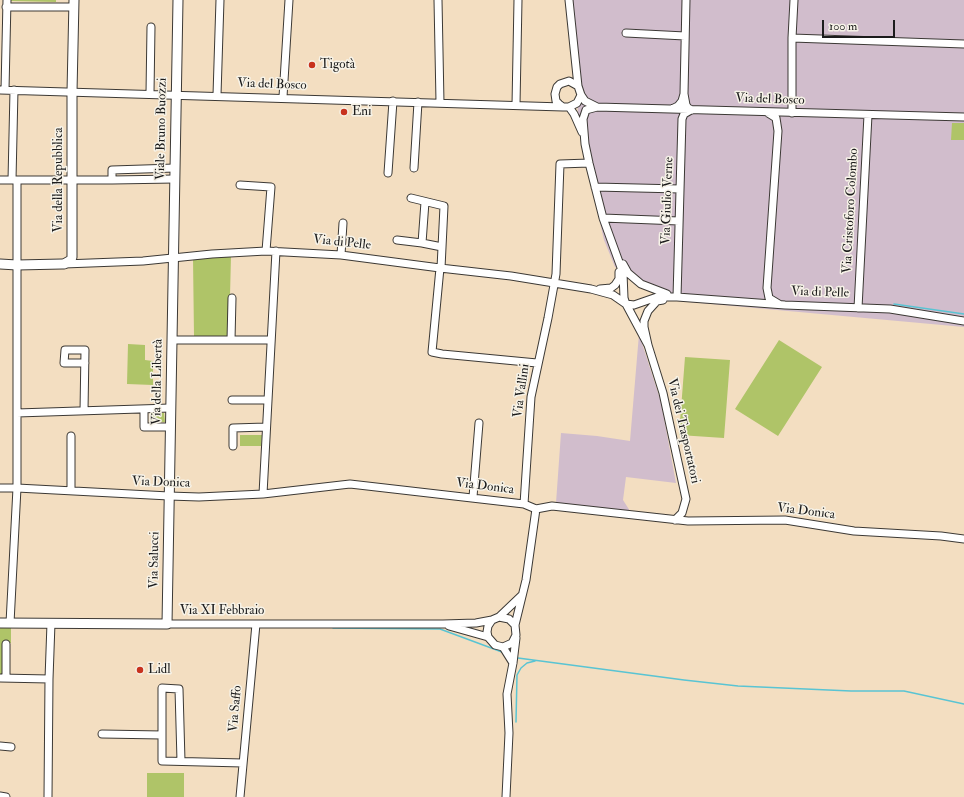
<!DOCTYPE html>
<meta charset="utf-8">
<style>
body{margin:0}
#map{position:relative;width:964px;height:797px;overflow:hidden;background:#f3dec1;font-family:"IM FELL Double Pica",serif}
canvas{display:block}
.scale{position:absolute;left:822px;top:20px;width:73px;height:18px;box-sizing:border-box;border:2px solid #1c1c1c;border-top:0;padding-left:5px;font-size:12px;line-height:14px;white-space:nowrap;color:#1c1c1c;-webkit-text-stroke:3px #f7f3e8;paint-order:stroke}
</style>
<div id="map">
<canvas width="964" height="797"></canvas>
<div class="scale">100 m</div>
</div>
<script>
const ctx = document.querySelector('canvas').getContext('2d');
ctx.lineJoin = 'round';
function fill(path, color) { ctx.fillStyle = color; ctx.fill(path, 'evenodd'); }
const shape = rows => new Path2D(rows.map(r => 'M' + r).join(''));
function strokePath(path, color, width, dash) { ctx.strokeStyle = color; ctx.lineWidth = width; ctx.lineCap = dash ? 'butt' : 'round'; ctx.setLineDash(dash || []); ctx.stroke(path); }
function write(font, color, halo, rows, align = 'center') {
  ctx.font = font + ' "IM FELL Double Pica",serif'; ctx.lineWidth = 3; ctx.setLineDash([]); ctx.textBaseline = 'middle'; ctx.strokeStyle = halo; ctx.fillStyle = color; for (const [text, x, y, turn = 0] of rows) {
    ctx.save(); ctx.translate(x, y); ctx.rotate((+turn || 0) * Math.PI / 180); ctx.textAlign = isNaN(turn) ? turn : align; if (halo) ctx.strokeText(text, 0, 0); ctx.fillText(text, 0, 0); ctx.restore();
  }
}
fill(shape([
 [572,0,964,0,964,327,667,300,615,267,604,240,579,133],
 [639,334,661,402,676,483,626,477,623,500,630,511,556,503,561,433,597,436,630,441]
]), '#d1bdcc');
fill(shape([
 [11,0,56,0,56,2,11,1],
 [952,123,964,123,964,140,951,140],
 [231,256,229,336,194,336,193,258],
 [779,340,822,367,778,436,735,409],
 [128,344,145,345,145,360,153,361,153,385,127,384],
 [685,357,730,360,724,438,679,435],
 [150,413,164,413,165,422,151,422,150,421],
 [240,435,262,435,261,446,240,446],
 [0,627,11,627,11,643,3,643,2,675,0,675],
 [147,773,184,773,184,797,147,797]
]), '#afc468');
strokePath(shape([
 [894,304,964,314],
 [333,628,440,629,502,652],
 [518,658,684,680,738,686,851,691,904,691,964,704],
 [516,722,517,675,521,668,527,663,535,661]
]), '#59c4d3', 1.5);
const minor = shape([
 [438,0,440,102],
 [569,0,578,86],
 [6,7,74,7],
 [626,33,685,36],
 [792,38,964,44],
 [0,90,563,107],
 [5,90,7,0],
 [150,93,151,27],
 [684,94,686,0],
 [217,95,220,0],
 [581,95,577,103,569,107,563,107,559,104,556,101,555,94,557,87,560,84,569,81,578,86,581,95,585,101,597,107,964,117],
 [283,97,289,0],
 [516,105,518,0],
 [569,107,574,114,582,132],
 [597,107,586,110,583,119,585,144,589,163,603,218,623,273,624,298,626,304,648,345],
 [672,109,678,106,682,101,684,94,686,105,688,108,692,110],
 [768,113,776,118,778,131,767,288,769,298,779,304],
 [792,113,792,38,794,0],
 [414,168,418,102],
 [388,173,393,101],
 [175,179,112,180,112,170,175,168],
 [0,180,112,180],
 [12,180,14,90],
 [240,185,271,187,266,251],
 [595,187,680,189],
 [411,198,444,206,441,268],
 [425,202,422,243,442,247],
 [603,218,679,221],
 [397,240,422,243],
 [341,255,343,223],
 [64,264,143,261,212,254,266,251,341,255,440,268,511,276,591,289,613,295,626,304,634,305,657,297,677,297,785,305,890,309,964,321],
 [623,264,628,273,641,284,667,294],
 [440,268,432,352,442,354,537,363],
 [600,289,611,288,615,285,619,279,619,272],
 [677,297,682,119,684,114,691,110],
 [663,300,657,301,648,311,644,321,644,327,648,345,663,393,686,499,682,513,675,520],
 [858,308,868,115],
 [172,340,271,340],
 [231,340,232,298],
 [232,400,267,400],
 [144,409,144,427,170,427],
 [84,411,85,350,65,350,64,363,85,363],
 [17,413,170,408],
 [71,436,71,490],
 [233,446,233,428,266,427],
 [0,488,17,488,169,496,199,497,263,494,350,484,524,504,536,509,552,506,688,521,785,520,854,531,941,536,964,539],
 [263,494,276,251],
 [473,497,479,423],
 [524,504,531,397,548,318,556,274,560,164,589,163],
 [499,617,521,596],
 [10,623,17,488,17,180],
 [167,624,443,624,476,623,492,620],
 [515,625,509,619,499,617,492,620,488,626,487,632,488,637,495,645,503,647,512,643,516,635,515,625,526,580,536,509],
 [449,626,488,637],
 [503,647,513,663],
 [0,678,49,679],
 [6,678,6,644],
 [102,734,162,735],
 [0,746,11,747],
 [181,761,179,689,162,688,162,761,243,763],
 [0,796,6,797],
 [48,797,49,679,51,623],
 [240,797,256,624],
 [506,797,509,733,507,694,513,663,516,638]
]);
const major = shape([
 [0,264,17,265,62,264],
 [64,264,71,260,72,257,72,92,74,0],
 [0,623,167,624,178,0]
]);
strokePath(minor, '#3c3935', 9);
strokePath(major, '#3c3935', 11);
strokePath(minor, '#fff', 7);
strokePath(major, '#fff', 9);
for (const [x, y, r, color] of [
 [312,65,4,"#c8321e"],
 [344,112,4,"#c8321e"],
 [140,670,4,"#c8321e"]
]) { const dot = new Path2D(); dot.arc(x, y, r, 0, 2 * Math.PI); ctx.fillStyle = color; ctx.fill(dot); strokePath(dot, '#f7f3e8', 1.5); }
write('13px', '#1c1c1c', '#f7f3e8', [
 ["Tigotà",320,65],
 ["Eni",352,112],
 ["Lidl",148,670]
], 'left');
write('13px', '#1c1c1c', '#f7f3e8', [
 ["Via del Bosco",272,85,2],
 ["Via del Bosco",770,100,2],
 ["Viale Bruno Buozzi",162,129,-89],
 ["Via della Repubblica",59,180,-90],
 ["Via Giulio Verne",668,201,-88],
 ["Via Cristoforo Colombo",851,211,-87],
 ["Via di Pelle",342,243,6],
 ["Via di Pelle",820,293,2],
 ["Via della Libertà",158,382,-89],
 ["Via Vallini",522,391,-82],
 ["Via dei Trasportatori",683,431,77],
 ["Via Donica",161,483,2],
 ["Via Donica",485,487,7],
 ["Via Donica",806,512,7],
 ["Via Salucci",155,560,-89],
 ["Via XI Febbraio",222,611],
 ["Via Saffo",236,709,-85]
]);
</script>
